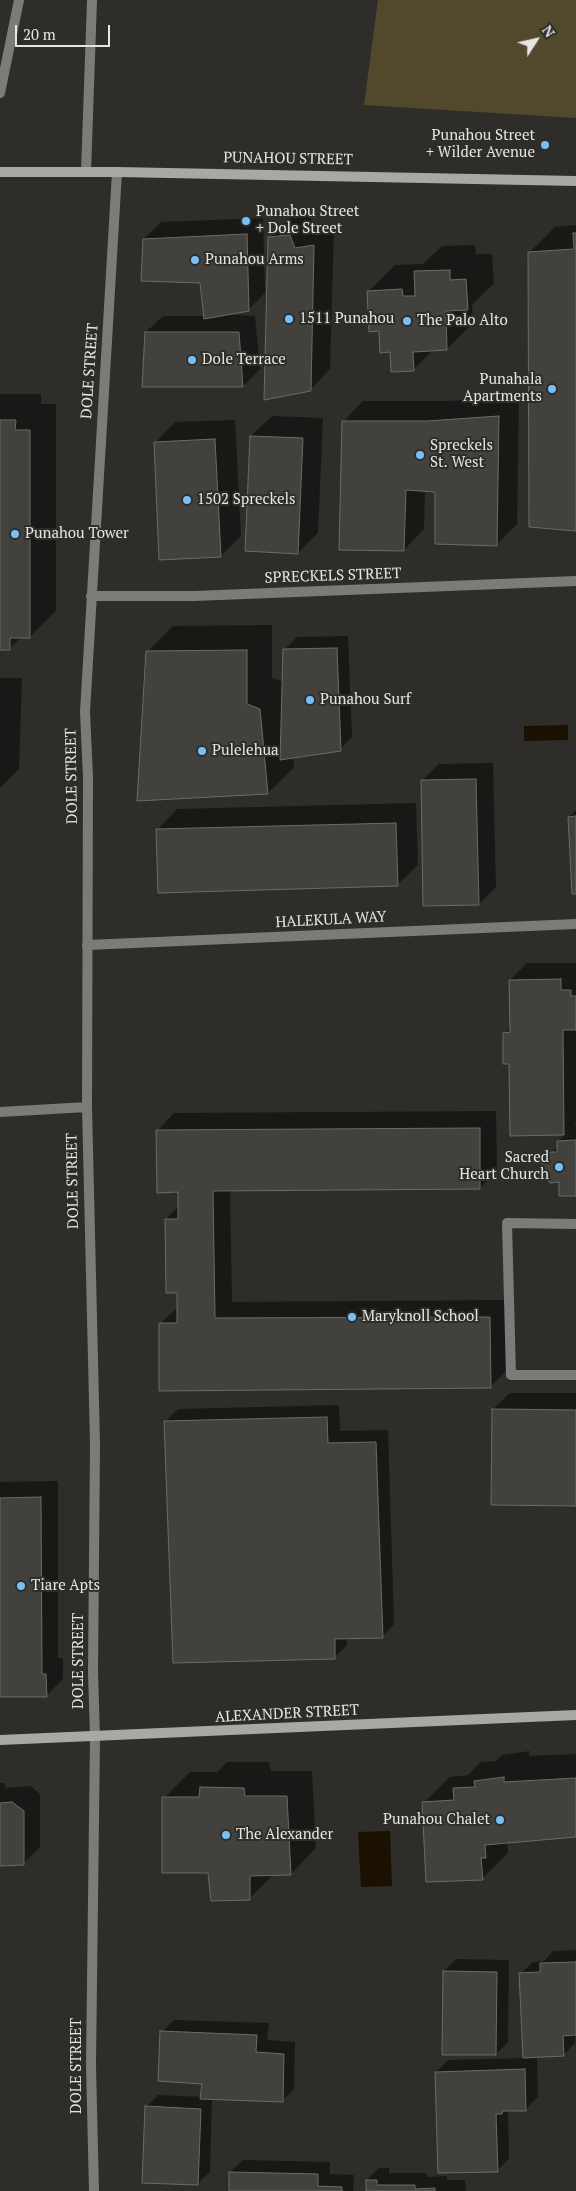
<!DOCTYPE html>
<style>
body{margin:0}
#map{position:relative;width:576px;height:2191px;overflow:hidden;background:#2e2d2a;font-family:"PT Serif",serif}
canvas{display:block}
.north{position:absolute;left:511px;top:15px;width:50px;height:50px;-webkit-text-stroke:4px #2e2d2a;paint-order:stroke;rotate:55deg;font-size:14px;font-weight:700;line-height:20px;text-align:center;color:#e5e5e2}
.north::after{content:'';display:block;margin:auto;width:18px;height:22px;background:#e5e5e2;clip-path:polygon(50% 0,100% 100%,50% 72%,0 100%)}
.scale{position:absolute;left:15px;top:25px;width:95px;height:22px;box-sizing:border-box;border:2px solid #e5e5e2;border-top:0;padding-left:6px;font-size:15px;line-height:18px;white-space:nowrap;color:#e5e5e2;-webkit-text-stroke:4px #2e2d2a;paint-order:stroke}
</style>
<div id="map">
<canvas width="576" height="2191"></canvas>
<div class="north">N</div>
<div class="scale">20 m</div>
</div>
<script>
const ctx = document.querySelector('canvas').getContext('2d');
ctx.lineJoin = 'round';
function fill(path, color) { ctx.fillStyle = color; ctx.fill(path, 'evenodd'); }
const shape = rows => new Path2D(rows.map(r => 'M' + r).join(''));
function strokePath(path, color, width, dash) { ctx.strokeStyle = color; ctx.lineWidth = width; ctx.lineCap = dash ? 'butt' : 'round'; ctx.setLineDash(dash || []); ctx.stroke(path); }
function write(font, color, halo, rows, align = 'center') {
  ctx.font = font + ' "PT Serif",serif'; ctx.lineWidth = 4; ctx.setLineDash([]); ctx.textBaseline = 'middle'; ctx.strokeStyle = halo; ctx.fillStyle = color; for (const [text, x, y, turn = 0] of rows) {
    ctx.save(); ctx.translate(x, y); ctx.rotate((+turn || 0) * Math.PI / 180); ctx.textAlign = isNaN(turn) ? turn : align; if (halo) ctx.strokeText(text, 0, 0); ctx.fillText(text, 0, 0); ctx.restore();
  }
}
fill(shape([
 [378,0,576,0,576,118,364,105]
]), '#52492d');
fill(shape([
 [568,725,568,740,524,741,524,726],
 [390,1831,392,1886,361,1887,358,1832]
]), '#1a1100');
fill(shape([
 [310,216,315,228,334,226,330,369,310,390,269,238,290,217],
 [263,218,265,293,248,310,223,314,255,316,260,369,243,386,146,332,163,316,205,316,201,282,144,239,161,222],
 [576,225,576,529,530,252,555,227],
 [475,245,476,254,492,254,494,283,472,305,473,323,447,349,433,350,413,370,391,351,380,330,369,291,395,265,423,264,442,246],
 [0,394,41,394,41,404,56,404,56,611,30,637,22,636,9,649,0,649],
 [519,396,517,524,497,544,436,491,425,490,424,529,404,550,343,422,363,401,448,401],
 [272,416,323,418,318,533,298,553,251,436],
 [235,420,241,536,221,556,155,443,175,422],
 [272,625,272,678,284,682,285,649,297,637,348,636,352,737,340,749,293,757,294,767,268,793,138,799,147,652,173,626],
 [0,678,22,678,19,769,0,788],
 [493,763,496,887,479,904,422,781,439,764],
 [416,803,418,865,397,885,157,830,177,809],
 [576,810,576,893,569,817],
 [527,963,576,963,576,1122,574,1124,576,1124,576,1194,560,1181,544,1161,558,1146,558,1141,565,1134,511,1134,510,1063,504,1033,511,1027,510,980],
 [496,1111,497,1171,480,1188,230,1190,232,1302,507,1300,507,1370,490,1387,160,1324,178,1307,178,1292,166,1219,179,1206,179,1191,158,1130,174,1113],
 [510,1393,576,1393,576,1505,493,1409],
 [339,1405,340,1431,388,1430,394,1624,382,1637,347,1637,347,1645,334,1658,166,1421,178,1409],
 [58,1481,58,1658,63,1658,63,1679,46,1696,0,1696,0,1482],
 [530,1751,529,1756,576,1754,576,1836,507,1842,508,1853,482,1879,424,1803,450,1777,468,1775,481,1762,496,1761,502,1755],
 [227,1762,269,1762,271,1771,312,1771,316,1848,291,1874,274,1874,249,1899,209,1871,164,1798,190,1772,217,1772],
 [0,1783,4,1783,6,1788,30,1786,40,1794,40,1847,23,1864,0,1865],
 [576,1950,575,2043,563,2055,537,2056,538,2097,526,2109,508,2110,509,2158,497,2171,436,2072,448,2060,524,2058,520,1974,533,1962,544,1961,553,1951],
 [456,1959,509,1960,508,2042,496,2054,444,1971],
 [174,2020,269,2023,267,2040,295,2042,294,2089,282,2101,212,2099,210,2172,197,2184,146,2107,158,2095,202,2097,203,2083,162,2032],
 [243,2160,330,2162,330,2174,354,2175,353,2191,230,2191,230,2172],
 [379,2168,389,2168,389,2173,426,2173,427,2177,447,2176,447,2180,465,2180,466,2191,367,2191,367,2180]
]), '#0007');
const building = shape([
 [573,233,576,233,576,531,529,527,528,252,574,249,573,233],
 [247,234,249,311,204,319,200,283,141,281,143,239,247,234],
 [290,235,295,248,314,245,311,391,264,400,268,237,290,235],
 [450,270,450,280,466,279,468,310,446,311,447,350,413,352,414,371,391,372,390,352,380,353,379,331,369,332,367,291,402,289,403,296,415,296,414,271,450,270],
 [145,332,239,332,243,387,142,387,145,332],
 [499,416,497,546,435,544,435,492,406,490,404,551,339,550,342,421,427,421,499,416],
 [0,420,16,420,15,430,30,430,30,638,10,638,10,650,0,650,0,420],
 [250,436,303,438,298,554,245,551,250,436],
 [215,439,221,557,159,560,154,442,215,439],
 [337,648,341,751,280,760,283,649,337,648],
 [247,650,247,704,260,709,268,794,137,801,146,651,247,650],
 [476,779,479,905,423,906,421,780,476,779],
 [576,816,576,894,572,894,568,817,576,816],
 [396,823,398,886,158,893,156,829,396,823],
 [561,979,561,990,571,990,571,996,576,996,576,1030,563,1030,564,1135,510,1136,509,1064,503,1064,503,1033,510,1032,509,980,561,979],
 [480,1128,480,1189,213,1191,215,1318,490,1317,491,1388,159,1391,159,1323,177,1323,177,1293,166,1293,165,1219,178,1219,178,1192,157,1193,156,1130,480,1128],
 [576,1140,576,1196,559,1196,559,1182,550,1183,542,1173,542,1160,551,1152,557,1152,557,1141,576,1140],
 [492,1409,576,1410,576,1506,491,1505,492,1409],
 [327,1417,328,1443,376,1442,383,1638,335,1639,335,1659,173,1663,164,1421,327,1417],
 [41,1497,42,1674,46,1674,47,1697,0,1697,0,1498,41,1497],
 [504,1777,504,1782,576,1778,576,1837,485,1845,486,1858,481,1858,483,1880,426,1882,422,1802,454,1800,453,1788,475,1787,474,1781,504,1777],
 [200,1787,244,1788,245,1796,287,1796,291,1875,250,1876,250,1900,211,1901,208,1873,162,1873,162,1797,199,1797,200,1787],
 [12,1802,24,1811,24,1865,0,1866,0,1803,12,1802],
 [576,1962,576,2035,563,2036,564,2056,523,2058,519,1973,540,1972,540,1963,576,1962],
 [443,1971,497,1972,496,2055,442,2055,443,1971],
 [160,2031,257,2035,256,2052,284,2054,283,2102,200,2099,202,2084,158,2081,160,2031],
 [525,2069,526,2111,503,2111,502,2114,496,2114,498,2172,438,2173,435,2072,525,2069],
 [145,2106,201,2109,198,2185,142,2183,145,2106],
 [229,2172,318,2174,318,2186,342,2187,342,2191,229,2191,229,2172],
 [366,2180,377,2180,377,2185,415,2185,415,2189,435,2188,435,2191,366,2191,366,2180]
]);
fill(building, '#42413e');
strokePath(building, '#6c6b67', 1);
strokePath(shape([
 [0,93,19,0],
 [86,172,92,0],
 [87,945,576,924],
 [576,1224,507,1223,511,1375,576,1375]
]), '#7c7b7a', 10);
strokePath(shape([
 [91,596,194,596,576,581],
 [0,1112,87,1107],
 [94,2191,91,2065,95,1737,93,1672,95,1444,87,1107,88,777,85,712,117,172]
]), '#7c7b7a', 10);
strokePath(shape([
 [0,172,117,172,576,181],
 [0,1740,576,1715]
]), '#a9a8a5', 10);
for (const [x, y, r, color] of [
 [545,145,5,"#76c0f7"],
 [246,221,5,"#76c0f7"],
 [195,260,5,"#76c0f7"],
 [289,319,5,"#76c0f7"],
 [407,321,5,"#76c0f7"],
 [192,360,5,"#76c0f7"],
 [552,389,5,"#76c0f7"],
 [420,455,5,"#76c0f7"],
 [187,500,5,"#76c0f7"],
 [15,534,5,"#76c0f7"],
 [310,700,5,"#76c0f7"],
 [202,751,5,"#76c0f7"],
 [559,1167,5,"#76c0f7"],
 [352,1317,5,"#76c0f7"],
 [21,1586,5,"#76c0f7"],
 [500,1820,5,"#76c0f7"],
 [226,1835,5,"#76c0f7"]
]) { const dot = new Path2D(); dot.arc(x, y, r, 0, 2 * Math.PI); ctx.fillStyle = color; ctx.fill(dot); strokePath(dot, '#2e2d2a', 2); }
write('15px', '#e5e5e2', '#2e2d2a', [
 ["Punahou Street",535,136,"right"],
 ["+ Wilder Avenue",535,153,"right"],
 ["Punahou Street",256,212],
 ["+ Dole Street",256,229],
 ["Punahou Arms",205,260],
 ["1511 Punahou",299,319],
 ["The Palo Alto",417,321],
 ["Dole Terrace",202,360],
 ["Punahala",542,380,"right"],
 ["Apartments",542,397,"right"],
 ["Spreckels",430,446],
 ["St. West",430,463],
 ["1502 Spreckels",197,500],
 ["Punahou Tower",25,534],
 ["Punahou Surf",320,700],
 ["Pulelehua",212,751],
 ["Sacred",549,1158,"right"],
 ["Heart Church",549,1175,"right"],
 ["Maryknoll School",362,1317],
 ["Tiare Apts",31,1586],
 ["Punahou Chalet",490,1820,"right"],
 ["The Alexander",236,1835]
], 'left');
write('15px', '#e5e5e2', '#2e2d2a', [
 ["PUNAHOU STREET",288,159,1],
 ["DOLE STREET",90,371,-86],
 ["SPRECKELS STREET",333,576,-2],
 ["DOLE STREET",72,776,-91],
 ["HALEKULA WAY",331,920,-3],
 ["DOLE STREET",73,1181,-91],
 ["DOLE STREET",79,1661,-90],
 ["ALEXANDER STREET",287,1714,-3],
 ["DOLE STREET",77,2066,-90]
]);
</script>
